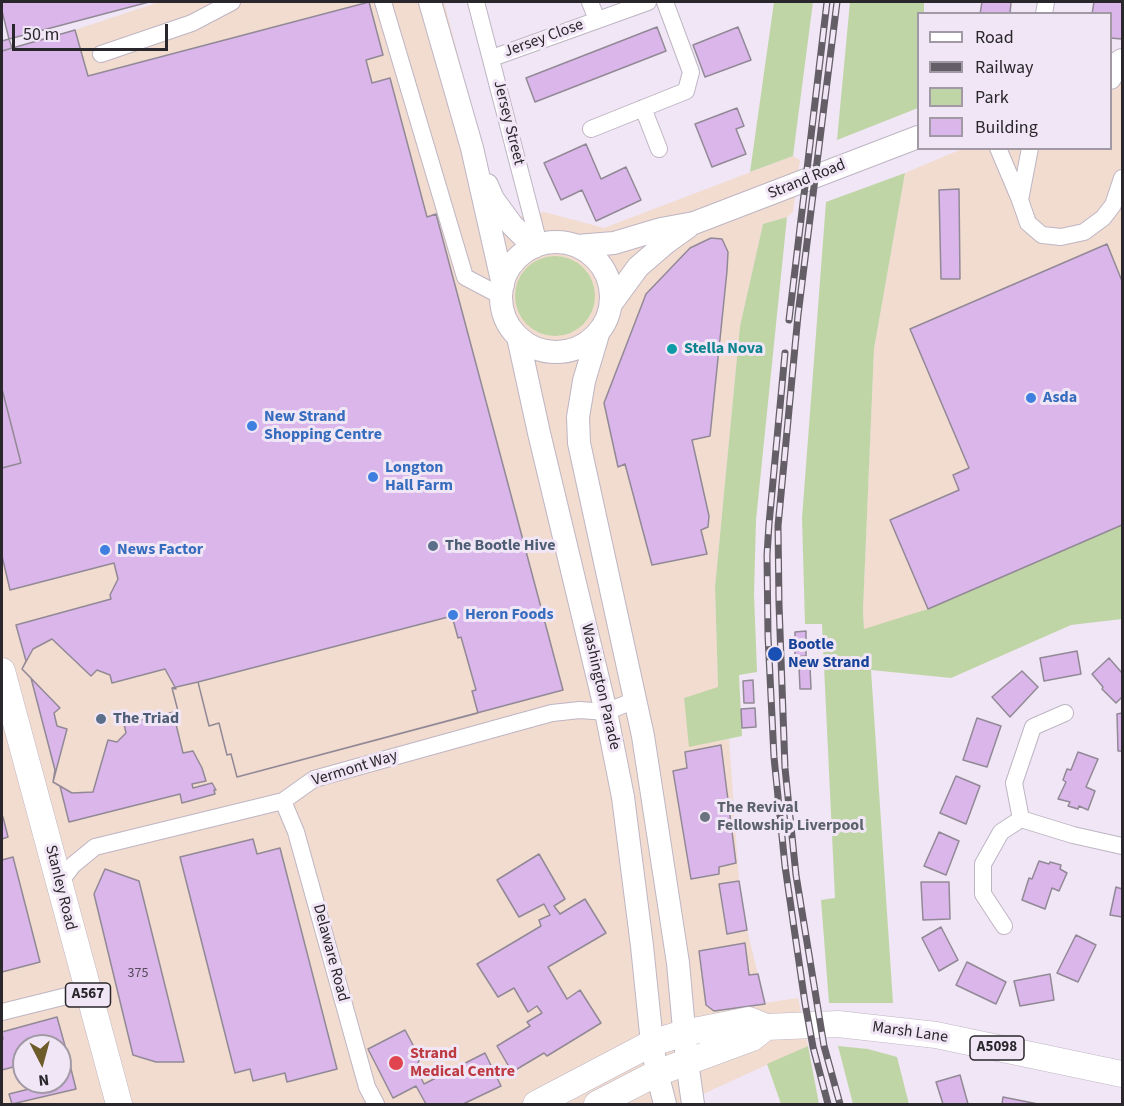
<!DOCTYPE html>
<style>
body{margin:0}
#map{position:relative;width:1124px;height:1106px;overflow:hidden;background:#f0e6f5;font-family:"Source Sans 3",sans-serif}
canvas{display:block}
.frame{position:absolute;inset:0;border:3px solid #2a272c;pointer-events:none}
.legend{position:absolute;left:917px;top:12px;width:195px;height:138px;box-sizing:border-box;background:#f0e6f5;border:2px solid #a19aa5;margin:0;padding:8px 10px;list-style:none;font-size:18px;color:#2a272c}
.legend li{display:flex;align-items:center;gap:12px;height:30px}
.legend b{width:30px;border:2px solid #a19aa5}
.north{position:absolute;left:12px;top:1034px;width:60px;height:60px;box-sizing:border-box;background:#f0e6f5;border:2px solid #a19aa5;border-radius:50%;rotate:174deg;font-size:16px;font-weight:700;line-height:24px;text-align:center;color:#2a272c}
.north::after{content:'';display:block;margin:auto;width:21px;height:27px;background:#6e5b2a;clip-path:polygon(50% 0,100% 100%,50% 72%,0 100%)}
.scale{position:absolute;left:12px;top:24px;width:156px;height:27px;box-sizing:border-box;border:3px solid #2a272c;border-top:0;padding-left:8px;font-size:18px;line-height:21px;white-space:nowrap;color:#2a272c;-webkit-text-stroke:4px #f0e6f5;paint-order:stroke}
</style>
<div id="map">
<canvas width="1124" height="1106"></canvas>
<div class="frame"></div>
<ul class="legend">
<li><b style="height:8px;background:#fff"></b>Road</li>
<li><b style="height:8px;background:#645f66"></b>Railway</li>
<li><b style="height:16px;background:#c0d5a6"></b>Park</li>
<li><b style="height:16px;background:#dbb6ea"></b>Building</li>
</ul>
<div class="north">N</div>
<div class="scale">50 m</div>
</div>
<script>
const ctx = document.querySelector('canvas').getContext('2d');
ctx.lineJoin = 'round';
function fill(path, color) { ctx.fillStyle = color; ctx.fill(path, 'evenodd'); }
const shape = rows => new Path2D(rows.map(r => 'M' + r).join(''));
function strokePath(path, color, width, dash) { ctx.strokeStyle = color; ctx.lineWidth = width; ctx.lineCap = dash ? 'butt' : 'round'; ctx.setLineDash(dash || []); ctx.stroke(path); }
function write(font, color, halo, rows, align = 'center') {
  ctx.font = font + ' "Source Sans 3",sans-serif'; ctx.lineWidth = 6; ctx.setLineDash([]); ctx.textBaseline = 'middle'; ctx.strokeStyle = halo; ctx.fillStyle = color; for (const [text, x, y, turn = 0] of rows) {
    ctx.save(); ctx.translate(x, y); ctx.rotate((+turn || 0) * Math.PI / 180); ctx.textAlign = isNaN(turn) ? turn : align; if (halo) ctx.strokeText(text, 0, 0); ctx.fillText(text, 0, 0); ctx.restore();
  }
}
fill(shape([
 [159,2,444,2,492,184,511,218,544,212,604,228,793,156,800,160,793,212,787,217,763,224,740,326,715,587,718,688,684,698,690,746,729,739,739,881,747,930,765,1003,798,998,808,1046,681,1104,2,1104,2,51,75,30],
 [24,1046,60,1046,60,1082,24,1082],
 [1122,80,1122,525,928,609,864,630,863,610,874,349,905,173,962,149,1110,148,1111,85]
]), '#f2dbcf');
fill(shape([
 [774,2,813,2,793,156,750,172],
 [850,2,924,2,924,13,918,14,918,108,837,140],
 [905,173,874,349,863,610,864,629,928,609,1122,525,1122,619,1071,625,951,678,871,670,893,1003,829,1003,821,900,835,898,822,624,805,624,802,518,826,202],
 [787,217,756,520,754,594,757,672,739,675,742,736,689,747,684,698,718,687,715,587,740,326,763,224],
 '515 296a40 40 0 1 1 80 0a40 40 0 1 1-80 0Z',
 [808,1046,819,1104,781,1104,767,1064],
 [838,1046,868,1049,897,1057,909,1104,853,1104]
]), '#c0d5a6');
const building = shape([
 [2,2,149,2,9,39,2,11,2,2],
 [369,2,383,55,366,60,372,83,390,78,427,217,436,214,563,690,237,777,231,754,227,755,219,723,209,726,198,682,172,688,178,711,173,712,183,753,193,751,202,768,206,781,192,784,193,788,212,783,216,790,214,790,215,794,182,803,180,794,69,822,60,786,53,782,55,770,31,678,22,669,26,661,16,625,111,599,110,595,118,579,114,563,10,590,2,556,2,468,21,463,2,389,2,51,75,30,88,76,369,2],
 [982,2,1011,2,1010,14,980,14,982,2],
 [1094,2,1122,2,1122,39,1110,38,1110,14,1092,14,1094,2],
 [657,27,666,51,535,102,526,78,657,27],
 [738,27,751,60,705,77,693,45,738,27],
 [9,39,12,48,2,51,2,41,9,39],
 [737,108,744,126,736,129,746,154,712,167,695,124,737,108],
 [586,144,601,179,626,167,641,200,596,221,582,190,561,200,544,163,586,144],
 [959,189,960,279,941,279,939,190,959,189],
 [711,238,722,239,728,252,727,271,710,436,692,440,709,516,708,527,701,530,707,554,652,565,625,464,618,467,604,403,646,294,690,248,711,238],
 [1107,244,1122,281,1122,525,928,609,890,520,959,490,953,475,969,468,910,329,1107,244],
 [2,389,21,463,2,468,2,389],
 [452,616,458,638,461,637,476,690,472,691,478,713,237,777,231,754,227,755,219,723,209,726,198,682,452,616],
 [806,631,806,656,795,657,795,632,806,631],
 [52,639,91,676,97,670,110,675,112,683,165,669,176,689,172,688,178,711,124,724,126,733,117,742,108,740,93,792,72,793,53,782,67,729,57,726,54,713,60,708,22,669,33,649,52,639],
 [1077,651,1081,674,1044,681,1040,658,1077,651],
 [1109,658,1122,673,1122,697,1116,703,1102,689,1103,687,1092,674,1109,658],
 [799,666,810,666,811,689,800,689,799,666],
 [1022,671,1038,687,1010,717,992,697,1022,671],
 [753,680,754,703,744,703,743,681,753,680],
 [755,708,756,727,742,728,741,709,755,708],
 [1122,713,1122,751,1118,751,1117,714,1122,713],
 [977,718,1001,726,987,767,963,760,977,718],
 [721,745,736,863,719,867,719,874,691,879,673,771,687,768,685,752,721,745],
 [1078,752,1098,759,1086,787,1095,791,1088,810,1079,806,1078,809,1068,806,1070,802,1058,799,1066,782,1063,780,1067,769,1071,770,1078,752],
 [956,776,980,786,966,824,940,813,956,776],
 [3,817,8,837,2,839,2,818,3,817],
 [939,832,959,841,946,875,924,866,939,832],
 [253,839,257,854,280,848,337,1069,287,1082,285,1073,253,1081,250,1069,235,1073,180,857,253,839],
 [539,854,565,899,554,906,560,914,585,899,606,933,548,967,567,999,580,990,601,1023,547,1056,544,1053,512,1072,497,1046,530,1026,527,1022,542,1013,537,1006,528,1012,514,988,498,997,477,964,541,926,539,920,550,915,544,904,519,917,497,880,539,854],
 [13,857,40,962,2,972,2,860,13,857],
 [1039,861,1049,864,1050,862,1061,865,1060,869,1067,873,1059,891,1052,888,1045,909,1022,900,1029,878,1032,879,1039,861],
 [105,869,139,881,184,1062,156,1062,133,1055,94,894,105,869],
 [739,881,747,930,727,934,719,884,739,881],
 [921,882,949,882,950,919,923,920,921,882],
 [1116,887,1122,889,1122,917,1110,915,1116,887],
 [941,927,958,960,939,971,922,938,941,927],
 [1076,935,1096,945,1078,982,1057,973,1076,935],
 [745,943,749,975,758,974,765,1004,714,1011,706,1005,699,951,745,943],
 [967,962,1006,982,996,1004,956,985,967,962],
 [1050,974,1054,1000,1020,1006,1014,981,1050,974],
 [57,1017,67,1053,60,1054,60,1046,24,1046,24,1064,2,1070,2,1040,3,1039,2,1032,57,1017],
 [405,1030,420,1058,416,1068,424,1084,485,1053,501,1086,463,1104,426,1104,416,1086,393,1098,368,1049,405,1030],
 [67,1053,71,1069,60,1071,60,1054,67,1053],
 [24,1064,24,1078,20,1079,17,1066,24,1064],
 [71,1069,76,1089,12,1104,9,1094,41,1086,40,1082,60,1082,60,1071,71,1069],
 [960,1075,968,1104,943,1104,936,1082,960,1075],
 [1003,1097,1038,1104,1002,1104,1003,1097]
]);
fill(building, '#dbb6ea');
strokePath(building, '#928996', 1.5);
const street = shape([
 [383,2,465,277,501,296],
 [476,2,539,244],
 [590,2,597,20],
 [1044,14,1046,2],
 [101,54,192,23,232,2],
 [492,58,648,2],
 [643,108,659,149],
 [591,129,686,91,691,72,665,2],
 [998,148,1020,200],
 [1030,148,1020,200,1028,223,1042,235,1061,237,1084,232,1103,218,1113,205,1122,178],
 [283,801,296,832,367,1087,376,1104],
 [1021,819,1014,783,1033,727,1065,713],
 [58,885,73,865,95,847,283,801,314,779,512,724,552,713,580,710,606,712,635,700],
 [1004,926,983,894,983,864,1001,832,1021,819,1073,835,1122,846],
 [2,1012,87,991]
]);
const secondary = shape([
 [430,2,472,148,503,285],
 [1110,78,1119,62,1122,60],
 [487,185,493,199,512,225,534,247],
 '501 297a55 55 0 1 1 110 0a55 55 0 1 1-110 0Z',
 [577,246,614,243,661,229,694,223,918,137],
 [611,304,638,267,667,242,688,227],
 [598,334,584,381,578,417,579,443,643,736,678,963,687,1062,693,1104],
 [518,337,539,433,606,712,623,797,642,946,652,1043,657,1073,665,1104]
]);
const primary = shape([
 [2,671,119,1104],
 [536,1104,652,1043,684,1033,749,1020,766,1027,838,1024,936,1035,1122,1074],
 [597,1104,657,1073,752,1038,766,1027]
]);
strokePath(street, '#beb5c3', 18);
strokePath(secondary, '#beb5c3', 24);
strokePath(primary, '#beb5c3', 27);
strokePath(street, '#fff', 16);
strokePath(secondary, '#fff', 22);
strokePath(primary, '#fff', 26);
const rail = shape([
 [837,2,798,315,778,526,779,604,785,768,796,875,824,1046,840,1104],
 [789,320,827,2],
 [785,353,769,524,767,555,768,636,774,757,785,866,805,1003,813,1047,828,1104]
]);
strokePath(rail, '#645f66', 7);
strokePath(rail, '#f0e6f5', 4.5, [14]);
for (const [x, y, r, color] of [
 [672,349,6,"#0f9aa8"],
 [1031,398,6,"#3f7fe0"],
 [252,426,6,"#3f7fe0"],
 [373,477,6,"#3f7fe0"],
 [433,546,6,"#5c6f8a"],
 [105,550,6,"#3f7fe0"],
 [453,615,6,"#3f7fe0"],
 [775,654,8,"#1a4fb4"],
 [101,719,6,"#5c6f8a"],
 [705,817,6,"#6b7280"],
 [396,1063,8,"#e0444e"]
]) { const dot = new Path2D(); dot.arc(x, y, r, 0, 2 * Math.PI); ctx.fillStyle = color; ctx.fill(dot); strokePath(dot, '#f0e6f5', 2); }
write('14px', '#564b5c', null, [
 ["375",138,974]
]);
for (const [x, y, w] of [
 [88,995,45],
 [997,1048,54]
]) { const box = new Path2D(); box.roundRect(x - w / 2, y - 12, w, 24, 4.5); ctx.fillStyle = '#f0e6f5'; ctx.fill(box); strokePath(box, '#2a272c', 1.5); }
write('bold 15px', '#2a272c', null, [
 ["A567",88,995],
 ["A5098",997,1048]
]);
write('16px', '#2a272c', '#f0e6f5', [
 ["Jersey Close",544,39,-20],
 ["Jersey Street",508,123,76],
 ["Strand Road",807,180,-22],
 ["Washington Parade",600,687,77],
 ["Vermont Way",355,769,-17],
 ["Stanley Road",60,888,76],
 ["Delaware Road",330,953,75],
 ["Marsh Lane",910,1033,8]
]);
write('bold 16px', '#0d838f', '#f0e6f5', [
 ["Stella Nova",684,349]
], 'left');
write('bold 16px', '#366cbe', '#f0e6f5', [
 ["Asda",1043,398],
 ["New Strand",264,417],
 ["Shopping Centre",264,435],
 ["Longton",385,468],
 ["Hall Farm",385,486],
 ["News Factor",117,550],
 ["Heron Foods",465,615]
], 'left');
write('bold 16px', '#4e5e75', '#f0e6f5', [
 ["The Bootle Hive",445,546],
 ["The Triad",113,719]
], 'left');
write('bold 16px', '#164399', '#f0e6f5', [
 ["Bootle",788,645],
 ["New Strand",788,663]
], 'left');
write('bold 16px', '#5b616d', '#f0e6f5', [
 ["The Revival",717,808],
 ["Fellowship Liverpool",717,826]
], 'left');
write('bold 16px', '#be3a42', '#f0e6f5', [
 ["Strand",410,1054],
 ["Medical Centre",410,1072]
], 'left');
</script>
